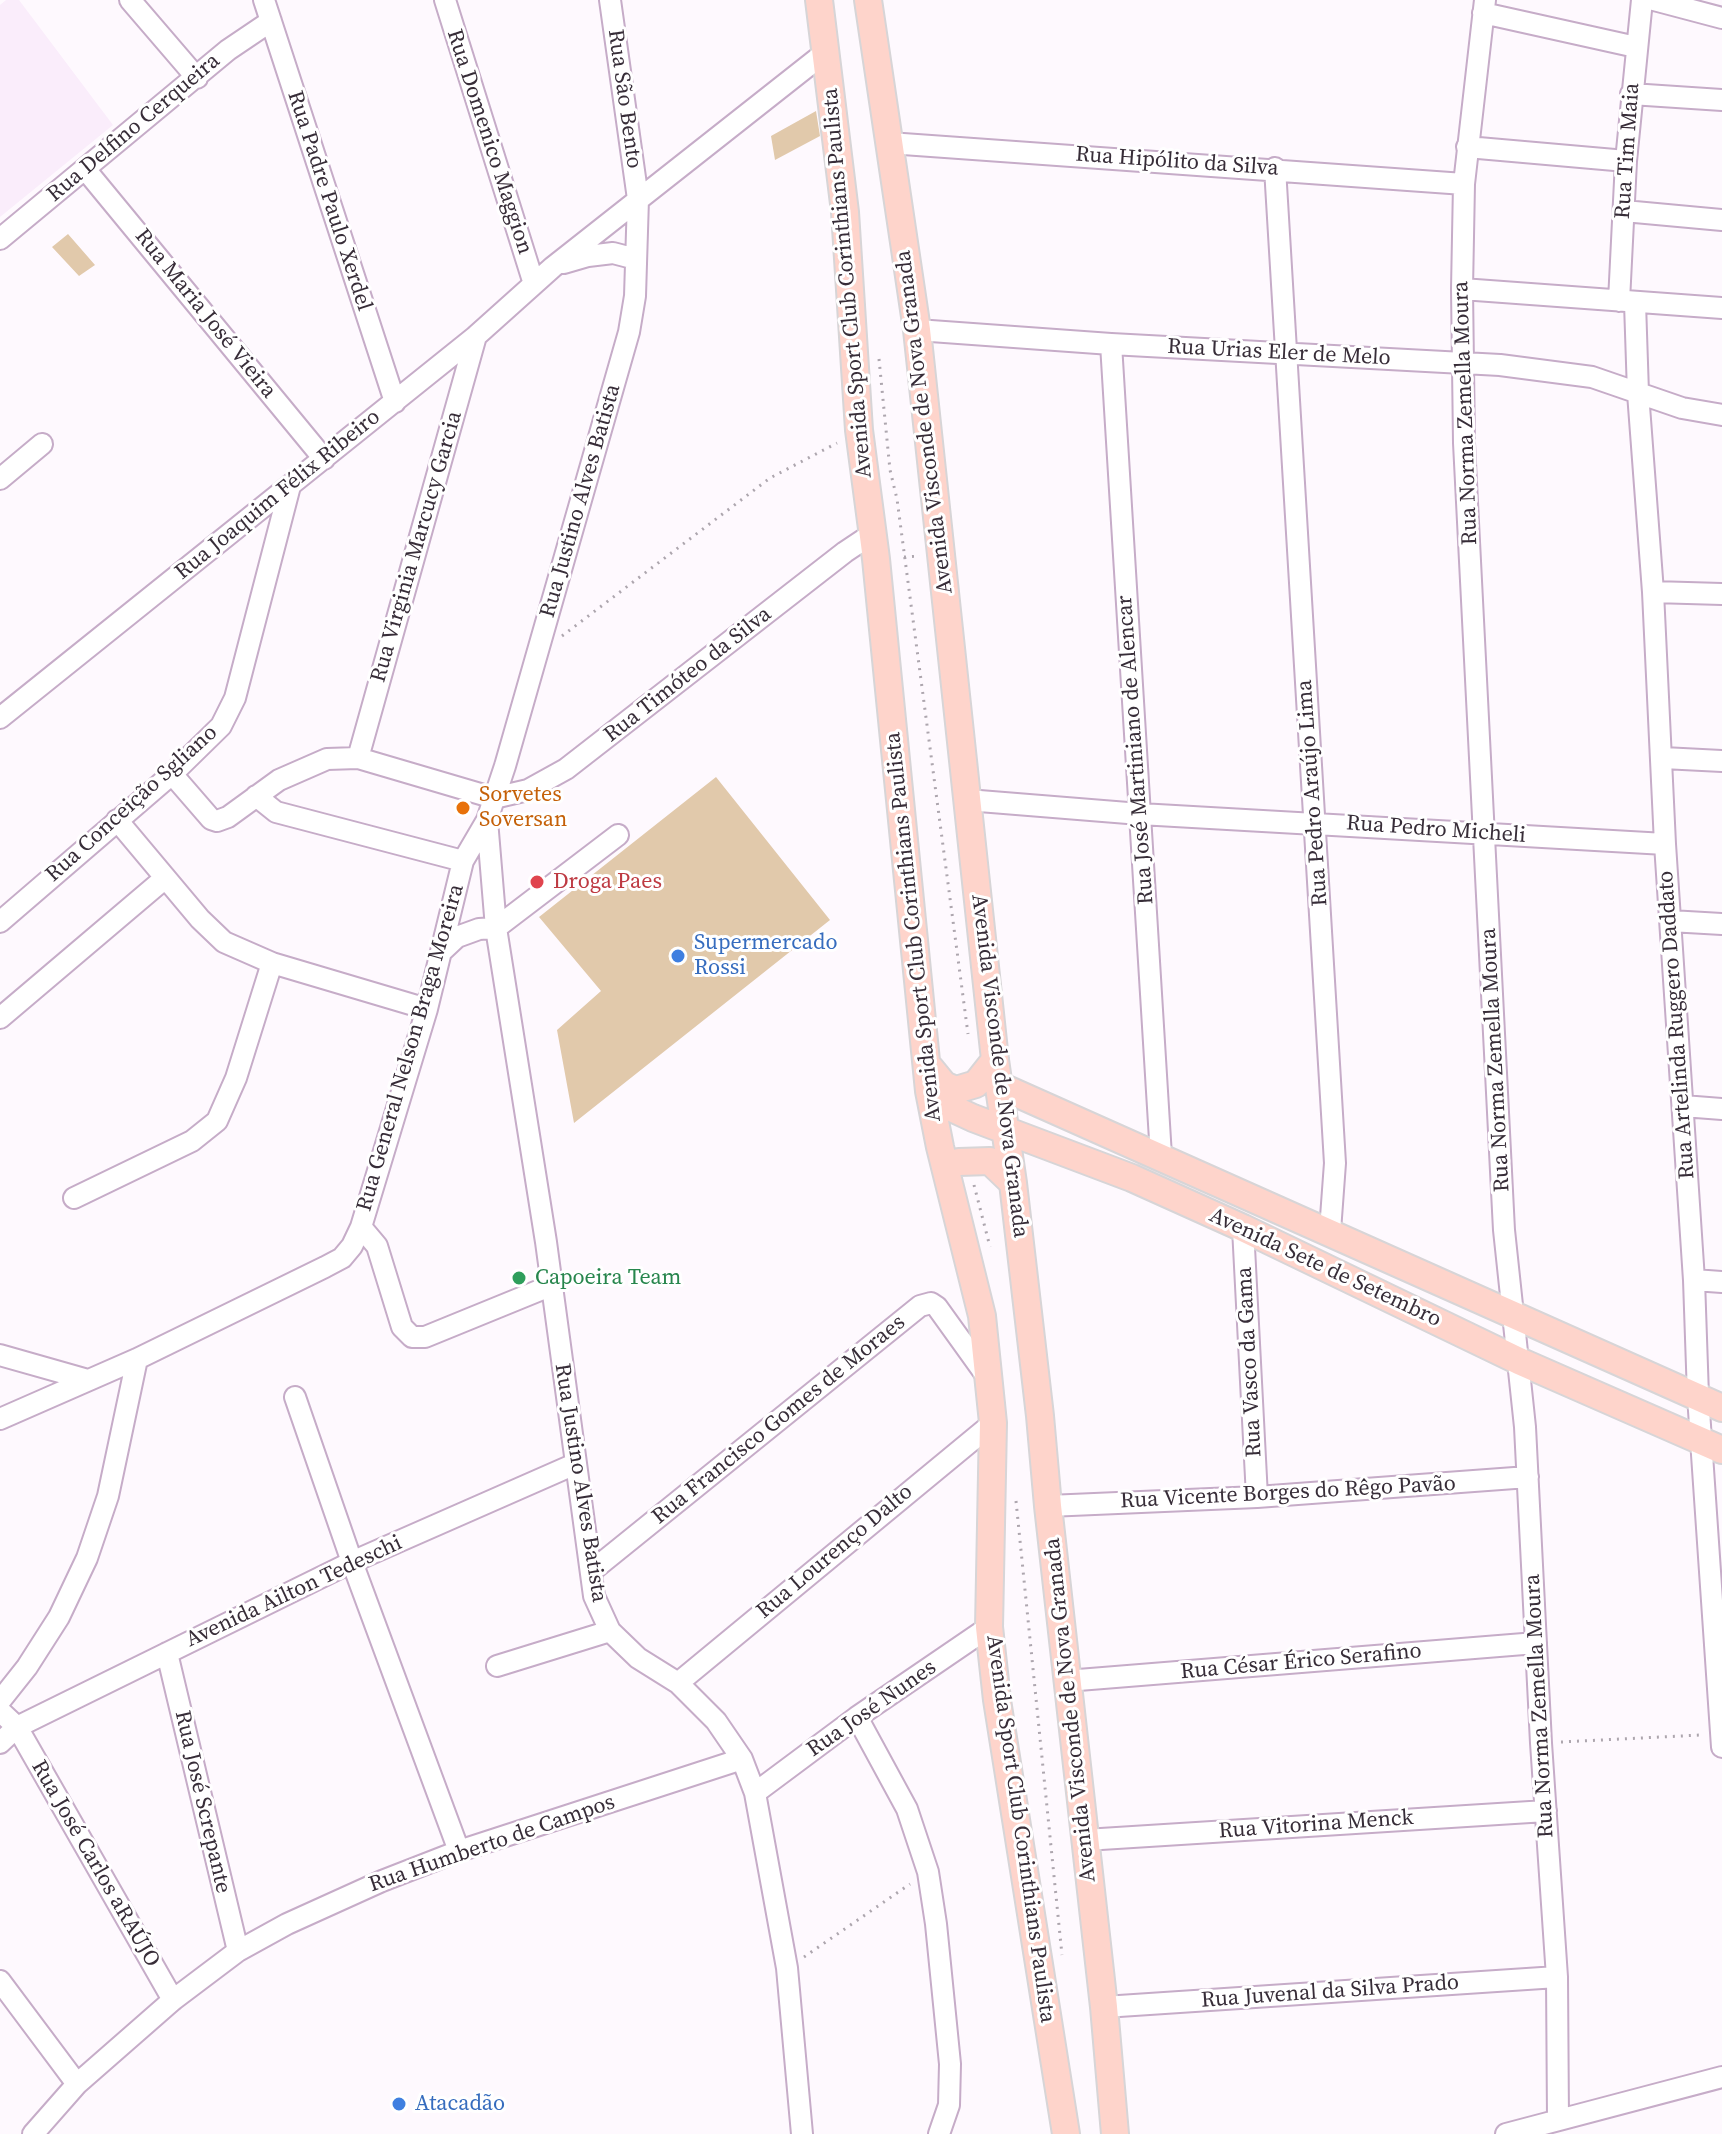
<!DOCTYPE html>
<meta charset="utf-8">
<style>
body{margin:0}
canvas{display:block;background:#fef9fe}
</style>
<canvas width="1722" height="2134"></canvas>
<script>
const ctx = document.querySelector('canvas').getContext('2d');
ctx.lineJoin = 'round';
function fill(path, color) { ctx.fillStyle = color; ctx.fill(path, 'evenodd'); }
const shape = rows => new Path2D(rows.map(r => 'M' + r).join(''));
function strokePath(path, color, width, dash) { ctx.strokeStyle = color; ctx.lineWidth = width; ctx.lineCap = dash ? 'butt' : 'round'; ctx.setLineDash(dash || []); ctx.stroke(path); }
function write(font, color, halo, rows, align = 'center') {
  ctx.font = font + ' "Source Serif 4",serif'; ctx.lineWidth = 6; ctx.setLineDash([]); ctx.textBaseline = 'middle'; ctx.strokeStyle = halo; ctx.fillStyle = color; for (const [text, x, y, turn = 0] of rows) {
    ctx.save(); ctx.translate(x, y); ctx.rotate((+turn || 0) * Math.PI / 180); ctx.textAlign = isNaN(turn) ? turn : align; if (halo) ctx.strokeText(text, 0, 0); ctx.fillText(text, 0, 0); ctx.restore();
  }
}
fill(shape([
 [6,0,19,0,113,125,0,217,0,5]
]), '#faedfb');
fill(shape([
 [816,111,820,136,775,160,771,136],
 [68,234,95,265,79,276,52,247],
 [716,777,830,920,574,1123,557,1030,601,991,539,917]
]), '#e1c9ab');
const minor = shape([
 [130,0,197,78],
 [264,0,395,402],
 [445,0,534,284],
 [1485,0,1464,184,1462,289,1464,443,1504,1230,1525,1427,1541,1743,1557,1977,1558,2120],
 [1654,0,1722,18],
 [1483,13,1636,47],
 [1631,94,1722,100],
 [889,143,1464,184],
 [1467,147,1626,161],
 [1275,168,1335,1163,1330,1231],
 [85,169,324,459],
 [1624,211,1722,220],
 [0,239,228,50,271,21],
 [564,263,588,256,613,253,636,259],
 [1462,289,1722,308],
 [1619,301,1626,161,1642,0],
 [1635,303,1638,393,1653,592,1665,844,1694,1280,1698,1396,1722,1747],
 [917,330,1111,344,1500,365,1592,377,1682,408,1722,415],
 [1111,344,1161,1156],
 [0,479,42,444],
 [1653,592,1722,594],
 [0,718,476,336,553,267,827,51],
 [358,758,476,336],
 [1663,758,1722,761],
 [172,774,211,819,217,821,228,817,279,780,327,759,358,758,494,798],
 [256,796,276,812,463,861],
 [494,798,528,790,566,769,845,552,872,534],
 [967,800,1140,814,1665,844],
 [117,820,200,919,224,942,272,963,427,1009],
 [487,820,496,928,546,1242,594,1596,610,1631,638,1658,678,1683,716,1721,742,1759,755,1793,787,1968,802,2134],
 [1670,921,1722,924],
 [0,922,172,774,221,726,235,698,290,486],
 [441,952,457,937,479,929,496,928,618,835],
 [0,1018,164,879],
 [1683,1106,1722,1109],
 [74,1198,192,1141,217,1121,236,1078,272,963],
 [361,1227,377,1246,402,1327,412,1337,425,1337,550,1286],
 [1243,1228,1257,1497],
 [1694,1280,1722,1282],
 [0,1355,88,1380],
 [295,1397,352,1562,459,1851],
 [0,1419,137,1359,325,1267,342,1258,352,1246,361,1227,427,1009,463,861,487,820,505,766,629,332,635,296,638,199,610,0],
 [1048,1506,1257,1497,1528,1477],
 [593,1570,920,1306,931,1303,937,1307,988,1378],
 [167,1653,238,1951],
 [497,1666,610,1631],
 [1066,1681,1536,1643],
 [678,1683,993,1423],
 [0,1701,27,1667,59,1617,87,1558,108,1496,137,1359],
 [0,1711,17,1727,173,2000],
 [857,1717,907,1809,928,1872,936,1924,950,2064,949,2105,939,2134],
 [0,1743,17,1727,352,1562,575,1464],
 [755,1793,857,1717,989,1627],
 [1085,1840,1546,1811],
 [0,1981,77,2084],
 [1104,2007,1557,1977],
 [33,2134,77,2084,173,2000,238,1951,287,1924,382,1881,459,1851,742,1759],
 [1506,2134,1722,2077]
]);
const major = shape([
 [819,0,845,212,859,430,876,559,929,1091,940,1147,982,1316,993,1423,989,1627,997,1700,1066,2134],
 [868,0,917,330,995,1060,1013,1183,1040,1416,1048,1506,1104,2007,1115,2134],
 [930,1068,944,1085,956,1090,976,1084,995,1060],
 [1000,1086,1722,1408],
 [929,1091,945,1105,973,1118,1132,1178,1243,1228,1519,1361,1722,1450],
 [945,1167,959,1162,990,1161,1013,1183]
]);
strokePath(minor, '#c6acc8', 24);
strokePath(major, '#d7d5d7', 30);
strokePath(shape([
 [879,359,890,470,897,499,968,1034],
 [904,557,920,556],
 [562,636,770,478,837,443],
 [974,1185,990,1247],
 [1016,1501,1062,1955],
 [1561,1742,1701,1735],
 [804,1957,910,1884]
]), '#ada6ae', 3, [2, 6]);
strokePath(minor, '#fff', 20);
strokePath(major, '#fed4cb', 26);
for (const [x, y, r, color] of [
 [463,808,8,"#e8710a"],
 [537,882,8,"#e0444e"],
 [678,956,8,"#3f7fe0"],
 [519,1278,8,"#2e9e5b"],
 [399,2104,8,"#3f7fe0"]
]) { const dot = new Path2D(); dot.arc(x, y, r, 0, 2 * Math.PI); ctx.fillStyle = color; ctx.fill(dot); strokePath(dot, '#fff', 3); }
write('22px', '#372d38', '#fff', [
 ["Rua São Bento",624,99,82],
 ["Rua Delfino Cerqueira",134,128,-40],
 ["Rua Domenico Maggion",489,142,72],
 ["Rua Tim Maia",1628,151,-86],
 ["Rua Hipólito da Silva",1177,162,4],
 ["Rua Padre Paulo Xerdel",329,201,72],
 ["Avenida Sport Club Corinthians Paulista",848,283,-95],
 ["Rua Maria José Vieira",205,314,51],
 ["Rua Urias Eler de Melo",1279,353,3],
 ["Rua Norma Zemella Moura",1466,413,-92],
 ["Avenida Visconde de Nova Granada",925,422,-97],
 ["Rua Joaquim Félix Ribeiro",278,495,-39],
 ["Rua Justino Alves Batista",581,501,-74],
 ["Rua Virginia Marcucy Garcia",417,547,-74],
 ["Rua Timóteo da Silva",688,675,-38],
 ["Rua José Martiniano de Alencar",1136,750,-94],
 ["Rua Pedro Araújo Lima",1313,793,-94],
 ["Rua Conceição Sgliano",132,804,-42],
 ["Rua Pedro Micheli",1436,830,4],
 ["Avenida Sport Club Corinthians Paulista",914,927,-96],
 ["Rua Artelinda Ruggero Daddato",1677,1025,-94],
 ["Rua General Nelson Braga Moreira",411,1048,-74],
 ["Rua Norma Zemella Moura",1496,1060,-93],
 ["Avenida Visconde de Nova Granada",999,1066,83],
 ["Avenida Sete de Setembro",1325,1268,25],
 ["Rua Vasco da Gama",1250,1362,-93],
 ["Rua Francisco Gomes de Moraes",779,1420,-39],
 ["Rua Justino Alves Batista",580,1483,81],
 ["Rua Vicente Borges do Rêgo Pavão",1288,1493,-3],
 ["Rua Lourenço Dalto",835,1552,-40],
 ["Avenida Ailton Tedeschi",294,1592,-25],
 ["Rua César Érico Serafino",1301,1662,-5],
 ["Rua Norma Zemella Moura",1540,1706,-93],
 ["Rua José Nunes",872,1709,-35],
 ["Avenida Visconde de Nova Granada",1071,1710,-96],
 ["Rua José Screpante",202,1802,77],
 ["Rua Vitorina Menck",1316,1825,-4],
 ["Avenida Sport Club Corinthians Paulista",1020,1829,82],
 ["Rua Humberto de Campos",492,1844,-19],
 ["Rua José Carlos aRAÚJO",95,1864,60],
 ["Rua Juvenal da Silva Prado",1330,1992,-4]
]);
write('22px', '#c56008', '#fff', [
 ["Sorvetes",479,795],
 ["Soversan",479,820]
], 'left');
write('22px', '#be3a42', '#fff', [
 ["Droga Paes",553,882]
], 'left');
write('22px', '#366cbe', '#fff', [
 ["Supermercado",694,943],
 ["Rossi",694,968],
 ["Atacadão",415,2104]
], 'left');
write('22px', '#27864d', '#fff', [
 ["Capoeira Team",535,1278]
], 'left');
</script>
